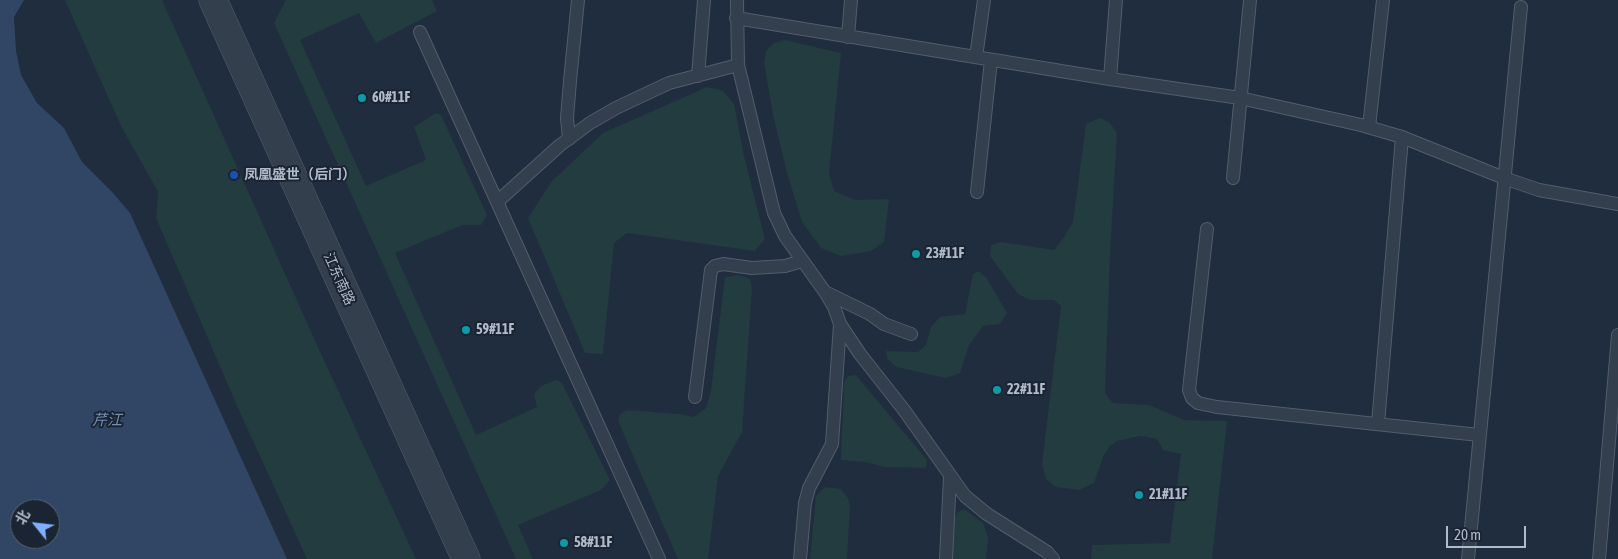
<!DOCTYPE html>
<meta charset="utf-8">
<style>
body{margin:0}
#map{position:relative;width:1618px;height:559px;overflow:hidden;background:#202d3e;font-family:"Asap Condensed","Noto Sans SC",sans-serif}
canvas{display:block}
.north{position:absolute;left:10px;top:499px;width:50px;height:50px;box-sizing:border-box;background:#1a2433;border:1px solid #56606f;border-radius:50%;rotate:299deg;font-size:14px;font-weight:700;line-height:20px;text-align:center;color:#b0bac9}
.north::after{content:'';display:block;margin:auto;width:18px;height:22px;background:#7fb0ff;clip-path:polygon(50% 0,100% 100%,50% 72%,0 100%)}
.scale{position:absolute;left:1446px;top:526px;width:80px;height:22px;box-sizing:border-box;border:2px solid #b0bac9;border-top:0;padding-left:6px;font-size:15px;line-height:18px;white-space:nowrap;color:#b0bac9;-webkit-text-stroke:4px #1a2433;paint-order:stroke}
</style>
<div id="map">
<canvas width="1618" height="559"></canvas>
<div class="north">北</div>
<div class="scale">20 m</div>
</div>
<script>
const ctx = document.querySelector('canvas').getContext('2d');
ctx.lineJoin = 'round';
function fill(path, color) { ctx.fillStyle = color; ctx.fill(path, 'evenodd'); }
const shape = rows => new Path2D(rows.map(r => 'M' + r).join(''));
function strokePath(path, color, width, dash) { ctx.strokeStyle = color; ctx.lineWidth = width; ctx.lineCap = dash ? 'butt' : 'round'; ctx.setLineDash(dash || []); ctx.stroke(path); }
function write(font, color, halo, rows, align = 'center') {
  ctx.font = font + ' "Asap Condensed","Noto Sans SC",sans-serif'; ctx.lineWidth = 4; ctx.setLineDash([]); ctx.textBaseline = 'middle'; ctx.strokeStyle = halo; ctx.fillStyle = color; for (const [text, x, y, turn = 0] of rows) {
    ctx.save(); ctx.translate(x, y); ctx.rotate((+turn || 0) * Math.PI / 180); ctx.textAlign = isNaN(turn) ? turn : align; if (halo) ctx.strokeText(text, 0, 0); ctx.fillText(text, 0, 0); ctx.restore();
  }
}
fill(shape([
 [65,0,162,0,317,345,416,559,307,559,238,408,156,218,158,192,121,126],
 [286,0,432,0,437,11,376,43,359,13,300,40,366,186,426,160,414,127,436,113,441,115,487,215,481,225,462,225,395,253,476,435,537,407,534,394,541,386,556,380,562,383,610,480,601,490,518,525,533,559,516,559,274,23],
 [785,40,841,53,829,173,834,191,855,200,889,199,884,242,871,251,841,256,821,248,802,222,787,173,773,115,764,62,766,51,774,43],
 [707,87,723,91,734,104,744,156,765,239,755,251,627,233,614,243,603,354,585,353,528,218,552,181,603,133],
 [1100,118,1110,123,1117,133,1110,253,1105,393,1113,403,1149,405,1184,420,1227,421,1212,559,1091,559,1092,545,1170,543,1181,454,1163,450,1157,439,1140,436,1117,441,1109,447,1103,457,1094,483,1079,490,1056,487,1046,479,1042,464,1061,306,1054,300,1030,300,1018,294,990,256,991,245,1001,242,1054,250,1064,237,1073,222,1086,124],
 [978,271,986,277,1007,313,1000,324,983,326,969,345,960,373,946,378,896,367,887,358,886,351,918,352,926,345,931,327,940,317,965,314,973,274],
 [738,275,750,279,752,288,742,432,718,476,708,559,678,559,618,421,620,414,627,410,680,414,694,417,706,408,711,391,725,277],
 [856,375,927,460,926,468,884,467,866,462,841,460,844,383,848,376],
 [825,487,841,489,848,498,850,507,847,559,810,559,816,496],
 [964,509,983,523,988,537,986,559,952,559,954,519,958,512]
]), '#223c3f');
fill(shape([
 [0,0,24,0,14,17,16,51,21,75,37,103,64,128,82,162,113,193,130,213,287,559,0,559],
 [20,509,50,509,50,539,20,539]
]), '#314665');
const service = shape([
 [737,0,738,65,774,213,785,236,825,292,834,307,840,324,860,354,904,410,965,496,987,514,1047,552,1053,559],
 [736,18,1110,79,1240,98,1361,125,1402,137,1504,178,1539,190,1618,204],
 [420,32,659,559],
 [848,37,851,0],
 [976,57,984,0],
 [698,76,704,0],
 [1110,79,1116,0],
 [1369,127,1383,0],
 [569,139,567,118,570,81,578,0],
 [1233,178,1250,0],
 [977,192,991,60],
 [497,202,559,146,590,123,616,108,669,83,738,65],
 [1207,229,1189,390,1192,398,1198,403,1217,407,1479,435],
 [825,292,870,314,884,324,911,334],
 [695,397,711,270,715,266,723,264,752,268,785,266,802,261],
 [1378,424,1402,137],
 [800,559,805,503,809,488,832,444,840,324],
 [946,559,950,477],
 [1468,559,1521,7],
 [1599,559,1618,335]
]);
const tertiary = shape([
 [213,0,466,559]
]);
strokePath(service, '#525d6c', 14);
strokePath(tertiary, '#525d6c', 29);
strokePath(service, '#343f4e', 12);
strokePath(tertiary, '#343f4e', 28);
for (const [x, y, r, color] of [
 [362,98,5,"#0f9aa8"],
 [234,175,5,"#1a4fb4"],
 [916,254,5,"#0f9aa8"],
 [466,330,5,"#0f9aa8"],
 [997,390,5,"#0f9aa8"],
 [1139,495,5,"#0f9aa8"],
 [564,543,5,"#0f9aa8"]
]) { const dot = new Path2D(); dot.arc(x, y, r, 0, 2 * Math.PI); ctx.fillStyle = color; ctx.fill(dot); strokePath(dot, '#1a2433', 2); }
write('bold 14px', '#b0bac9', '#1a2433', [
 ["60#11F",372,98],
 ["凤凰盛世（后门）",244,175],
 ["23#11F",926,254],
 ["59#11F",476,330],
 ["22#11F",1007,390],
 ["21#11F",1149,495],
 ["58#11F",574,543]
], 'left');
write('14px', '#b0bac9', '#1a2433', [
 ["江东南路",339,279,66]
]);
write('italic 15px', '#748fb4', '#1a2433', [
 ["芹江",107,420]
]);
</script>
